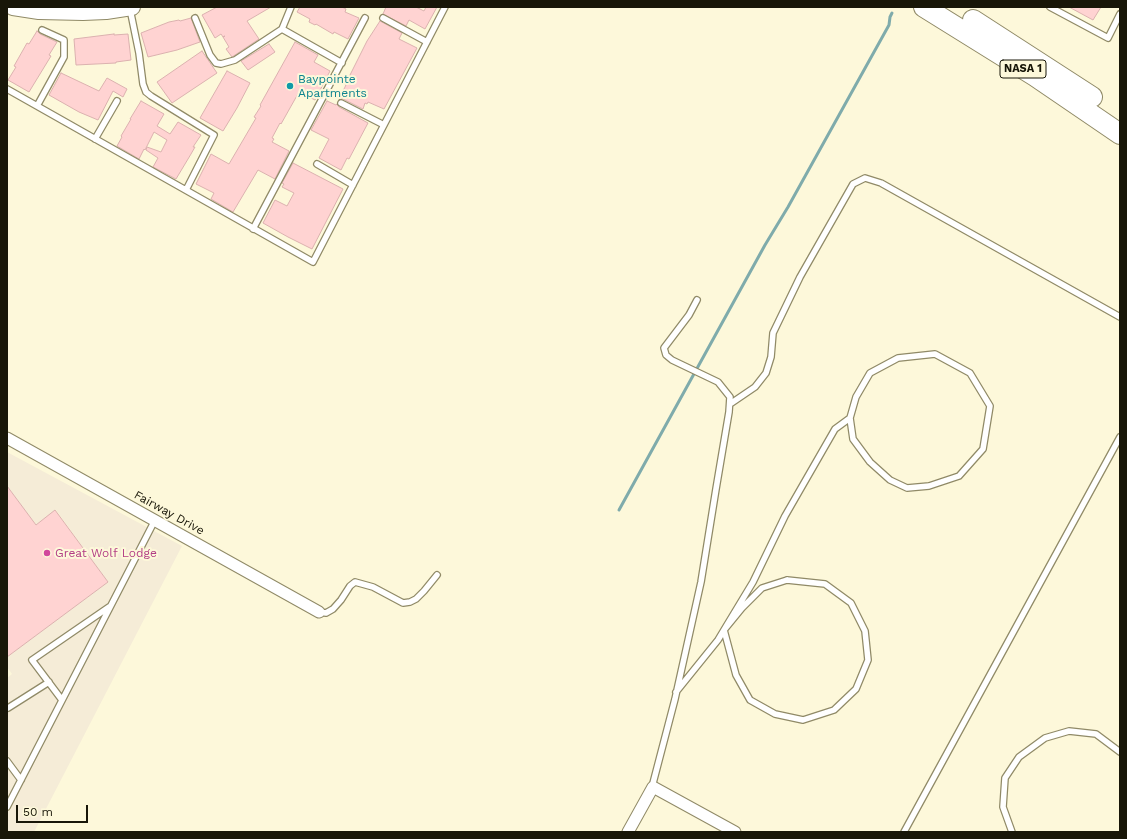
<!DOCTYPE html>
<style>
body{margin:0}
#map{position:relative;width:1127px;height:839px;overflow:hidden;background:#fdf8da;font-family:"Work Sans",sans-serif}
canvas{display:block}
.frame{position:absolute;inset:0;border:8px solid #181608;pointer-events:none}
.scale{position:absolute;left:16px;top:805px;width:72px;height:18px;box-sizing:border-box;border:2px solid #181608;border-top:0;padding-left:5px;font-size:12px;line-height:14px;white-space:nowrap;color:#181608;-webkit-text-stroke:3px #fdf8da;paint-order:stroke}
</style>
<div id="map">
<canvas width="1127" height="839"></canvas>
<div class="frame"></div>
<div class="scale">50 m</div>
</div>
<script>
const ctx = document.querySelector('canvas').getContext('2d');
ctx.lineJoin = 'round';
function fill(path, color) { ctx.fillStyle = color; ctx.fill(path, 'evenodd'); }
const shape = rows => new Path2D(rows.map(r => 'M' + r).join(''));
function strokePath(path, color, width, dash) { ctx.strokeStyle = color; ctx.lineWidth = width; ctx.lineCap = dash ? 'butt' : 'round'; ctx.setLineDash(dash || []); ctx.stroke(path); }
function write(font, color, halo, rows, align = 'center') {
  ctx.font = font + ' "Work Sans",sans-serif'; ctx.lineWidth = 4; ctx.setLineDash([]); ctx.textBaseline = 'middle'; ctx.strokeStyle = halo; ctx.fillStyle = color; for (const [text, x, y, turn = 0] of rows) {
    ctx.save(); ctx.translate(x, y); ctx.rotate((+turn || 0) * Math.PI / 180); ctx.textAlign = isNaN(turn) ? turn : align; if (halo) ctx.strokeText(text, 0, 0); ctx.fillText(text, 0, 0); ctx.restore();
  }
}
fill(shape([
 [7,452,182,546,34,832,7,832,7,678,12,674,7,667,7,657,108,582,56,510,36,525,7,486]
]), '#f5ecd7');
strokePath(shape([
 [619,510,765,245,788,207,889,25,890,17,892,13]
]), '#7fabab', 3);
const building = shape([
 [217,7,271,7,247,21,259,39,232,57,226,49,229,47,223,37,225,36,223,37,221,34,215,38,202,15,217,7],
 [300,7,342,7,346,9,345,12,359,18,348,39,334,32,333,34,316,24,315,25,309,22,310,19,297,12,300,7],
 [386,7,416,7,424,11,426,7,437,7,425,29,409,20,406,26,383,14,386,7],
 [1069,7,1101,7,1093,20,1069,7],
 [191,18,200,42,177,50,148,57,141,33,169,22,179,20,180,21,191,18],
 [380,21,402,33,399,39,417,48,384,109,368,102,367,104,365,103,363,109,343,99,339,99,346,85,345,85,367,41,380,21],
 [37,31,40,34,57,42,49,55,51,56,29,92,8,80,16,67,14,66,27,43,29,44,37,31],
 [114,34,114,35,128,34,131,60,116,62,116,63,76,65,74,39,114,34],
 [295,42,318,55,314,62,330,71,315,100,299,92,281,124,280,123,272,138,274,139,272,142,289,151,275,179,258,170,233,212,211,199,214,193,196,184,211,154,229,164,256,118,254,117,261,106,260,105,295,42],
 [269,44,275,52,248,70,241,61,269,44],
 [202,51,217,73,172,103,157,82,202,51],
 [227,71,250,83,237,108,223,131,200,118,227,71],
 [61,73,99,91,107,78,127,89,123,97,113,91,98,120,79,112,49,95,61,73],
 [141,101,164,114,157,126,170,134,178,122,201,135,193,147,195,147,191,154,176,179,153,167,158,158,146,150,147,147,161,152,167,140,154,132,145,150,144,149,139,159,117,146,122,137,121,136,131,119,130,119,141,101],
 [327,101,336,105,337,104,339,107,368,123,349,159,347,158,341,170,319,158,329,139,311,130,327,101],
 [293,163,343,189,312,249,288,237,263,223,275,200,287,206,294,193,282,187,284,184,282,183,293,163],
 [7,486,36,525,55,510,108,582,7,657,7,486]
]);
fill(building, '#ffd3d2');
strokePath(building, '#dbb1af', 1);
const lane = shape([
 [1050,7,1108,38,1120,14],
 [130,9,139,53,143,84,146,92,151,96,214,135,186,190],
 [195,18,210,55,216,63,221,64,235,60,282,29,342,63],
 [383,18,427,42],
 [282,29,291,7],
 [7,89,313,262,445,7],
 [341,103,384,125],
 [37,106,64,57,64,40,42,30],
 [95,139,117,101],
 [317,164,353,185],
 [253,229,365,18],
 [730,404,755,387,766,373,771,357,773,333,800,277,853,184,865,178,881,183,1120,317],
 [787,580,825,584,851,603,865,631,868,660,856,689,834,710,803,720,775,714,750,700,736,675,724,630,742,608,762,588,787,580],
 [319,612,326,613,333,609,341,600,350,586,355,582,373,587,403,603,410,602,416,599,424,591,437,575],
 [676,692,718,640,724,630,753,582,785,516,835,429,850,418,856,397,870,373,898,358,935,354,970,373,990,406,983,449,959,476,929,486,907,488,890,480,870,462,853,439,850,418],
 [62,700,32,660,109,607],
 [8,708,49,682],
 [7,761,21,780],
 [652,787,675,699,701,582,716,489,729,412,730,397,718,382,672,360,666,355,664,348,689,315,697,300],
 [7,807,155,520],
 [904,832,1120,437],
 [1012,832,1003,807,1005,778,1019,757,1045,738,1069,731,1096,734,1120,752]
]);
const street = shape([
 [7,438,319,612],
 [628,832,653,787,735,832]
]);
const secondary = shape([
 [13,7,39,11,83,12,106,11,132,7]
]);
const highway = shape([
 [924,7,1035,76,1120,134],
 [973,20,1092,97]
]);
strokePath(lane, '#908a67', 8);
strokePath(street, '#908a67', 13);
strokePath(secondary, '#908a67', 18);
strokePath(highway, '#908a67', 22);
strokePath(lane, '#fff', 5.5);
strokePath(street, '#fff', 11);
strokePath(secondary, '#fff', 16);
strokePath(highway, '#fff', 20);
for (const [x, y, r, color] of [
 [290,86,4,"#0f9aa8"],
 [47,553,4,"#d1479c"]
]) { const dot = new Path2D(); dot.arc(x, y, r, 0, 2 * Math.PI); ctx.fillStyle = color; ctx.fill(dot); strokePath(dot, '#fdf8da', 1.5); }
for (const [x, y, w] of [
 [1023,69,46]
]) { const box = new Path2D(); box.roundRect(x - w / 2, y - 9, w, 18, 3); ctx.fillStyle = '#fdf8da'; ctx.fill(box); strokePath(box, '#181608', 1); }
write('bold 11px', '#181608', null, [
 ["NASA 1",1023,69]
]);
write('12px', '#0d838f', '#fdf8da', [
 ["Baypointe",298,79],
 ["Apartments",298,93]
], 'left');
write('12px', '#181608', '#fdf8da', [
 ["Fairway Drive",169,513,29]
]);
write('12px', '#b23c85', '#fdf8da', [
 ["Great Wolf Lodge",55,553]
], 'left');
</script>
